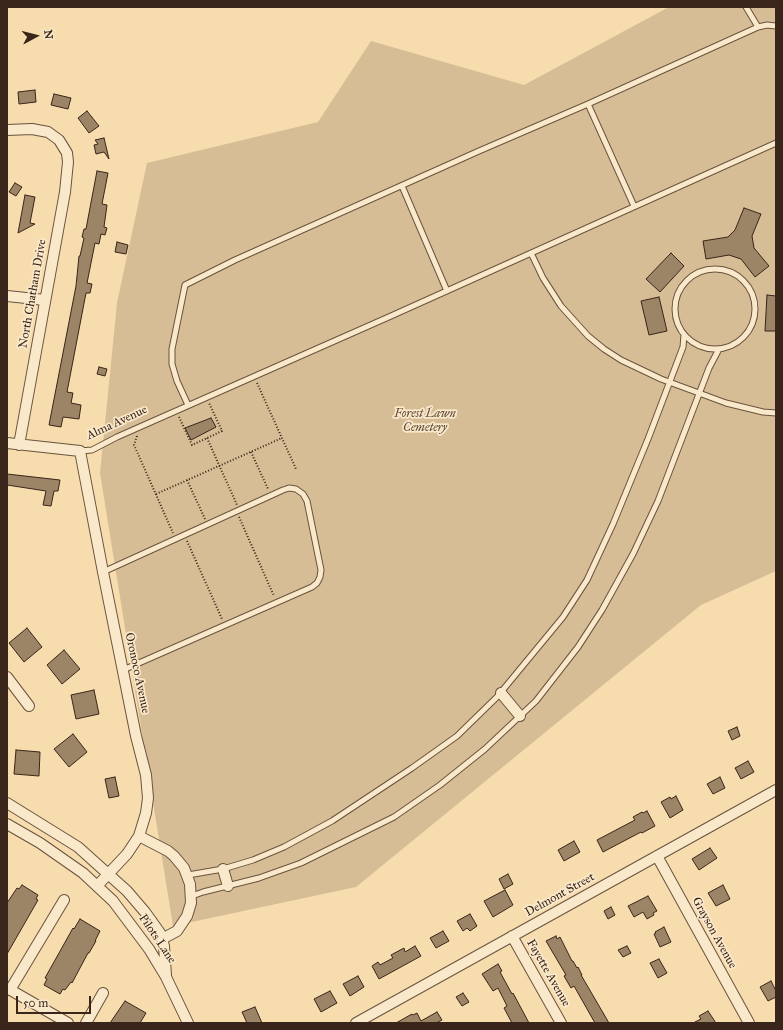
<!DOCTYPE html>
<style>
body{margin:0}
#map{position:relative;width:783px;height:1030px;overflow:hidden;background:#f7dcae;font-family:"IM FELL Great Primer",serif}
canvas{display:block}
.frame{position:absolute;inset:0;border:8px solid #39251a;pointer-events:none}
.north{position:absolute;left:16px;top:16px;width:40px;height:40px;-webkit-text-stroke:3px #fae8ca;paint-order:stroke;rotate:83deg;font-size:11px;font-weight:700;line-height:16px;text-align:center;color:#39251a}
.north::after{content:'';display:block;margin:auto;width:14px;height:18px;background:#39251a;clip-path:polygon(50% 0,100% 100%,50% 72%,0 100%)}
.scale{position:absolute;left:16px;top:996px;width:75px;height:18px;box-sizing:border-box;border:2px solid #39251a;border-top:0;padding-left:5px;font-size:12px;line-height:14px;white-space:nowrap;color:#39251a;-webkit-text-stroke:3px #fae8ca;paint-order:stroke}
</style>
<div id="map">
<canvas width="783" height="1030"></canvas>
<div class="frame"></div>
<div class="north">N</div>
<div class="scale">50 m</div>
</div>
<script>
const ctx = document.querySelector('canvas').getContext('2d');
ctx.lineJoin = 'round';
function fill(path, color) { ctx.fillStyle = color; ctx.fill(path, 'evenodd'); }
const shape = rows => new Path2D(rows.map(r => 'M' + r).join(''));
function strokePath(path, color, width, dash) { ctx.strokeStyle = color; ctx.lineWidth = width; ctx.lineCap = dash ? 'butt' : 'round'; ctx.setLineDash(dash || []); ctx.stroke(path); }
function write(font, color, halo, rows, align = 'center') {
  ctx.font = font + ' "IM FELL Great Primer",serif'; ctx.lineWidth = 3.5; ctx.setLineDash([]); ctx.textBaseline = 'middle'; ctx.strokeStyle = halo; ctx.fillStyle = color; for (const [text, x, y, turn = 0] of rows) {
    ctx.save(); ctx.translate(x, y); ctx.rotate((+turn || 0) * Math.PI / 180); ctx.textAlign = isNaN(turn) ? turn : align; if (halo) ctx.strokeText(text, 0, 0); ctx.fillText(text, 0, 0); ctx.restore();
  }
}
fill(shape([
 [669,7,776,7,776,571,701,605,356,887,173,926,100,473,117,303,147,163,318,122,371,41,524,85]
]), '#d7bd95');
const building = shape([
 [35,90,36,102,19,104,18,92,35,90],
 [54,94,71,98,68,109,51,105,54,94],
 [87,111,99,126,89,133,78,118,87,111],
 [104,138,109,159,104,152,96,154,94,145,98,144,95,140,104,138],
 [97,171,108,173,102,204,107,205,104,227,107,228,105,235,101,234,99,244,95,243,87,283,92,284,90,293,86,293,67,392,73,393,71,403,81,405,79,419,63,417,61,427,49,425,76,286,79,256,80,256,84,238,82,237,84,229,86,229,97,171],
 [15,183,22,187,16,196,9,192,15,183],
 [25,195,35,197,30,223,35,224,18,233,25,195],
 [744,208,761,214,752,236,754,248,769,266,755,277,741,259,729,255,706,259,703,241,728,237,735,230,744,208],
 [117,242,128,245,126,254,115,252,117,242],
 [671,253,684,266,660,292,646,279,671,253],
 [767,295,776,296,776,331,765,331,767,295],
 [659,297,667,331,649,335,641,301,659,297],
 [99,367,107,369,105,376,97,374,99,367],
 [211,418,216,427,191,440,185,428,211,418],
 [7,474,60,480,58,491,54,491,51,506,43,505,46,491,7,485,7,474],
 [27,628,42,647,24,662,9,643,27,628],
 [64,650,80,669,62,684,47,665,64,650],
 [94,690,99,714,76,719,71,695,94,690],
 [737,727,740,736,732,740,728,731,737,727],
 [73,734,87,752,69,767,54,749,73,734],
 [16,750,40,752,39,776,14,774,16,750],
 [748,761,754,772,741,779,735,768,748,761],
 [115,777,119,796,109,798,105,779,115,777],
 [720,777,725,788,713,794,707,784,720,777],
 [676,796,683,810,670,818,661,802,670,797,671,799,676,796],
 [647,811,655,826,642,833,641,832,603,852,597,840,635,820,633,817,642,812,643,813,647,811],
 [574,841,580,852,564,861,558,850,574,841],
 [710,848,717,858,699,870,692,859,710,848],
 [508,874,513,884,504,889,499,879,508,874],
 [22,885,38,895,36,899,38,900,7,954,7,903,17,888,19,889,22,885],
 [723,885,730,899,716,906,708,893,723,885],
 [505,890,513,905,493,917,484,901,505,890],
 [648,896,657,911,653,913,654,915,647,919,643,912,634,917,628,906,648,896],
 [611,907,615,915,608,919,604,911,611,907],
 [470,914,477,926,470,931,467,928,463,931,457,921,470,914],
 [80,919,100,931,95,941,96,941,89,953,88,953,72,983,71,982,65,990,63,989,60,994,44,985,47,979,45,978,73,928,74,929,80,919],
 [664,927,671,942,660,947,654,934,656,933,655,932,664,927],
 [443,931,449,941,436,948,430,938,443,931],
 [556,936,557,939,560,937,572,961,573,961,577,968,578,967,582,975,581,975,609,1023,595,1023,574,986,571,988,564,976,566,975,546,941,556,936],
 [415,946,421,956,379,979,372,966,378,962,380,965,393,958,391,955,404,948,405,952,415,946],
 [627,946,631,953,623,957,618,950,627,946],
 [659,959,667,973,658,978,650,963,659,959],
 [498,964,502,971,500,972,512,994,513,993,529,1023,512,1023,504,1008,507,1006,498,988,493,991,482,974,498,964],
 [358,976,364,987,350,996,343,984,358,976],
 [771,981,776,991,776,997,768,1001,760,987,771,981],
 [330,991,337,1003,321,1012,314,999,330,991],
 [463,993,469,1002,462,1006,456,997,463,993],
 [125,1001,146,1013,140,1023,110,1023,125,1001],
 [255,1007,262,1023,247,1023,242,1012,255,1007],
 [708,1011,716,1023,693,1023,701,1019,699,1016,708,1011],
 [437,1012,442,1020,436,1023,396,1023,412,1014,413,1015,417,1013,421,1021,437,1012]
]);
fill(building, '#9c8467');
strokePath(building, '#39251a', 1);
const service = shape([
 [746,7,758,27],
 [588,104,634,206],
 [402,186,447,291],
 [531,253,543,278,561,306,588,336,604,349,621,360,661,379,726,403,763,412,776,413],
 '675 309a40 40 0 1 1 80 0a40 40 0 1 1-80 0Z',
 [188,405,177,381,172,364,172,349,185,285,235,260,479,151,588,104,758,27,767,25,776,26],
 [80,451,92,450,117,437,391,316,776,143],
 [103,572,283,490,289,488,296,489,303,494,307,501,321,570,320,577,317,583,312,587,123,670],
 [188,875,223,869,253,860,284,847,332,821,412,768,457,736,497,697,563,617,587,580,613,524,648,439,683,347,684,335],
 [192,896,203,892,259,878,301,863,394,817,440,785,485,749,536,701,578,647,602,610,633,554,658,501,709,368,719,349]
]);
const minor = shape([
 [7,130,32,129,48,132,59,140,67,153,68,162,65,192,19,445],
 [7,296,45,300],
 [7,443,80,451,103,572,136,736,146,775,148,798,146,813,139,836,127,854,97,886],
 [7,677,29,706],
 [501,693,520,716],
 [7,803,78,847,127,891,145,912,160,933,164,946,166,975],
 [7,824,40,843,83,873,113,901,149,949,166,977,188,1023],
 [139,836,168,851,174,856,184,868,190,884,191,903,187,916,177,931,162,939],
 [657,856,749,1023],
 [223,869,228,886],
 [512,936,561,1023],
 [7,988,68,1023],
 [10,990,64,900],
 [86,1023,103,993],
 [356,1023,776,790]
]);
strokePath(service, '#68533f', 7);
strokePath(minor, '#68533f', 12);
strokePath(shape([
 [257,383,296,469],
 [179,417,192,445,222,431,209,403],
 [137,436,134,445,173,533],
 [207,438,237,505],
 [251,452,268,489],
 [187,480,205,519],
 [156,494,282,438],
 [239,517,274,596],
 [187,541,222,619]
]), '#39251a', 2, [1, 2]);
strokePath(service, '#fae8ca', 5);
strokePath(minor, '#fae8ca', 10);
write('12px', '#39251a', '#fae8ca', [
 ["North Chatham Drive",33,294,-80],
 ["Alma Avenue",117,423,-25],
 ["Oronoco Avenue",137,673,78],
 ["Delmont Street",560,895,-29],
 ["Grayson Avenue",714,933,61],
 ["Pilots Lane",157,939,56],
 ["Fayette Avenue",548,973,60]
]);
write('italic 12px', '#604b39', '#fae8ca', [
 ["Forest Lawn",425,414],
 ["Cemetery",425,428]
]);
</script>
